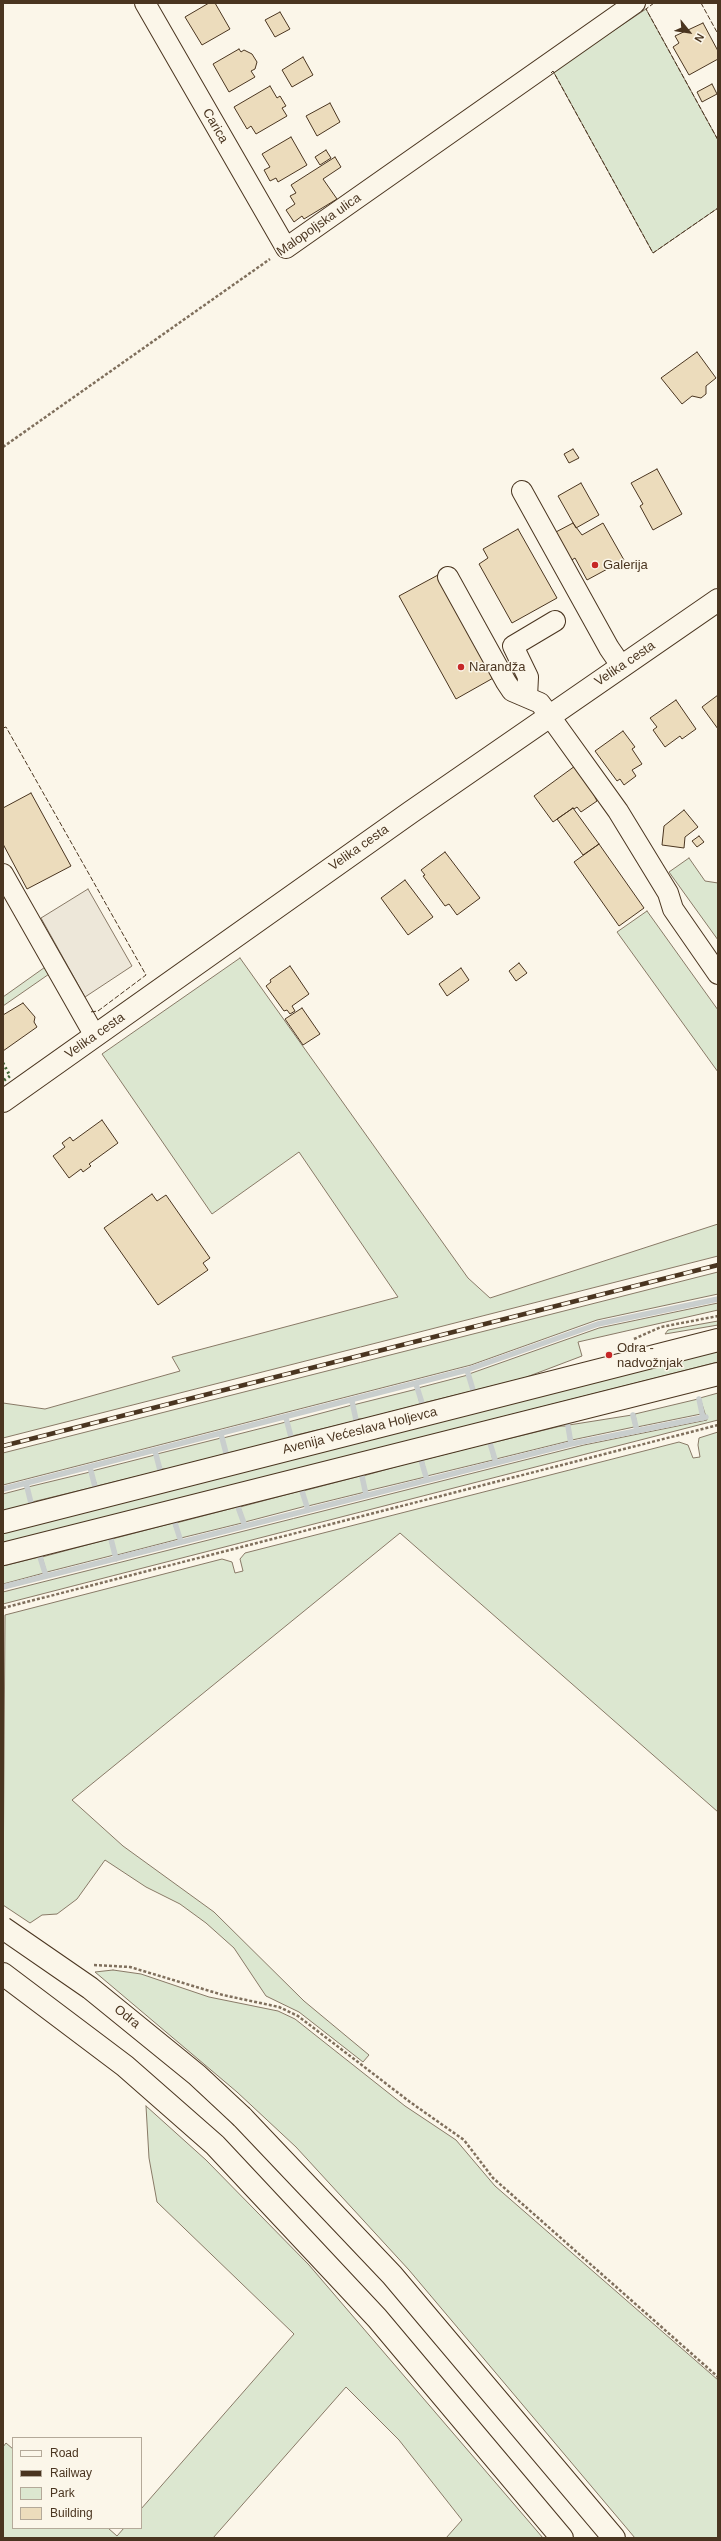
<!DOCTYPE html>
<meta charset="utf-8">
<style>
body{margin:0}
#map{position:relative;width:721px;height:2541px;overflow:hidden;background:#fbf6e9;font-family:Arial,sans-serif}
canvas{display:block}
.frame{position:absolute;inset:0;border:4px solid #4a3520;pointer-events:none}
.legend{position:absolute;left:12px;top:2437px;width:130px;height:92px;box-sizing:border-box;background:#fbf6e9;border:1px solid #b4a999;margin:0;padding:5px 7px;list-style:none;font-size:12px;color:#4a3520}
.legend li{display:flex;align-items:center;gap:8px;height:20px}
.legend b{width:20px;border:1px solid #b4a999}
.north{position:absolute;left:669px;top:12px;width:40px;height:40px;-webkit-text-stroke:3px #fbf6e9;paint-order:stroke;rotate:120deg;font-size:11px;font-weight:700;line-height:16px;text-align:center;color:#4a3520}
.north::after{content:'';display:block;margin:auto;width:14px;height:18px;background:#4a3520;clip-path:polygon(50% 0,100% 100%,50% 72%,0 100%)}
</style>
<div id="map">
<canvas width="721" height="2541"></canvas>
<div class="frame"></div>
<ul class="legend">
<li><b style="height:5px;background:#fbf6e9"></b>Road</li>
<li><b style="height:5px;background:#4a3520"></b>Railway</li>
<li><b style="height:11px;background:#dce7d0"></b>Park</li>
<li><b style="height:11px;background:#ecdcbc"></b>Building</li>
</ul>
<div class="north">N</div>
</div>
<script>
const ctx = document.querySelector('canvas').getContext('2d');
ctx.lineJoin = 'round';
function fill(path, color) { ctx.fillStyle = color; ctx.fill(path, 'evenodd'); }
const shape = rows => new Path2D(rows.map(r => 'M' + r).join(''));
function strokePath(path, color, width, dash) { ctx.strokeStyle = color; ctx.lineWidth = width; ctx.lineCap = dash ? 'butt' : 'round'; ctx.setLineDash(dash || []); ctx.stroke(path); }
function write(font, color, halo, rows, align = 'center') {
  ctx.font = font + ' Arial,sans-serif'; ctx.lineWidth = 3; ctx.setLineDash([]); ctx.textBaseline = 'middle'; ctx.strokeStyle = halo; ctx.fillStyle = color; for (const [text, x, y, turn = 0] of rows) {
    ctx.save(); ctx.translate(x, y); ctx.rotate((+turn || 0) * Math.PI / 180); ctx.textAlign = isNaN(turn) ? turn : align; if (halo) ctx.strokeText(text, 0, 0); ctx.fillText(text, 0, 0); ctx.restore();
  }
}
const green = shape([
 [646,9,718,140,718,208,653,253,553,71,646,9],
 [689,858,705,881,718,883,718,940,669,872,689,858],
 [647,911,718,1010,718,1072,617,932,647,911],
 [240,958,468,1278,490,1298,718,1224,718,1256,3,1438,3,1403,45,1409,180,1371,172,1357,398,1297,299,1152,212,1214,102,1054,240,958],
 [48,965,52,972,3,1006,3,997,48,965],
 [718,1272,718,1294,597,1320,471,1365,3,1485,3,1453,718,1272],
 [718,1303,718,1310,578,1342,582,1356,524,1378,480,1389,474,1390,472,1386,469,1374,599,1328,718,1303],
 [718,1321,718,1325,665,1334,668,1330,718,1321],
 [718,1351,718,1362,3,1544,3,1533,718,1351],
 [468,1375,472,1391,423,1403,418,1388,468,1375],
 [417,1389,420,1404,363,1419,358,1419,356,1415,353,1405,417,1389],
 [718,1393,718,1420,3,1604,3,1592,584,1445,707,1420,700,1398,718,1393],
 [698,1399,701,1414,637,1427,635,1414,698,1399],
 [352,1405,355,1421,292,1436,288,1422,352,1405],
 [632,1415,634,1427,572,1440,569,1425,632,1415],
 [286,1422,290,1438,233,1452,227,1453,225,1448,223,1438,286,1422],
 [561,1426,567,1426,569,1441,496,1459,491,1443,561,1426],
 [718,1432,718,1812,400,1533,72,1800,123,1846,214,1912,304,2001,369,2055,363,2062,299,2012,266,1996,234,1948,206,1923,180,1904,146,1887,105,1860,77,1899,57,1914,42,1915,30,1923,3,1905,5,1615,222,1559,232,1562,235,1573,243,1571,240,1559,245,1553,679,1442,688,1445,693,1458,700,1457,698,1445,699,1438,718,1432],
 [221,1438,225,1454,167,1469,162,1469,160,1465,157,1454,221,1438],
 [489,1443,493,1460,427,1476,423,1460,489,1443],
 [155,1455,159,1471,97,1486,92,1471,155,1455],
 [420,1460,425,1477,367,1491,363,1476,420,1460],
 [90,1472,94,1487,32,1502,28,1487,90,1472],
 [360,1476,365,1492,308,1506,303,1491,360,1476],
 [26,1488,30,1504,3,1511,3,1494,26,1488],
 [300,1491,306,1506,245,1522,240,1507,300,1491],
 [237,1507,242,1523,181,1538,176,1523,237,1507],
 [173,1523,179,1539,117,1555,112,1539,173,1523],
 [109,1539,114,1555,47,1572,46,1571,42,1557,109,1539],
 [39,1557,44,1573,3,1584,3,1566,39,1557],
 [113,1970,141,1974,209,1997,278,2011,295,2019,405,2106,456,2140,495,2186,718,2380,718,2538,635,2538,409,2270,296,2147,237,2092,95,1972,113,1970],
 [146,2106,206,2160,309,2265,543,2538,446,2538,462,2520,399,2440,346,2387,213,2538,3,2538,3,2447,6,2443,13,2449,13,2528,108,2528,117,2536,124,2528,141,2528,141,2509,294,2334,157,2202,149,2158,146,2106]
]);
fill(green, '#dce7d0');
strokePath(green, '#887966', 1);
const parking = shape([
 [88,889,132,966,85,997,41,918,88,889]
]);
fill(parking, '#ede7d9');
strokePath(parking, '#887966', 1);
strokePath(shape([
 [467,1370,473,1390],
 [416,1384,422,1403],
 [699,1399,703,1418],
 [352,1401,356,1420],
 [633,1415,637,1431],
 [286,1418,291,1437],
 [568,1426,571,1444],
 [221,1434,226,1453],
 [490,1443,496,1463],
 [155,1451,160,1470],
 [421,1460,427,1480],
 [90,1467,95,1487],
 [362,1476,366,1495],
 [26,1483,31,1503],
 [3,1489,467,1370,598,1324,718,1299],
 [302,1491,308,1510],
 [238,1507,245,1526],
 [175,1523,181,1542],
 [111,1539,116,1559],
 [40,1557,46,1576],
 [3,1587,571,1444,706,1417]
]), '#c9cecd', 5.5);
const building = shape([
 [209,3,215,3,230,29,202,45,185,17,209,3],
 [280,12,290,29,275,37,265,20,280,12],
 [703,23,718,51,718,59,689,75,673,47,679,43,675,36,703,23],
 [239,49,241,52,244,50,252,54,257,62,255,69,251,71,255,77,229,92,213,64,239,49],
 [303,57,313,75,292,87,282,70,303,57],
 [712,84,717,94,702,102,697,92,712,84],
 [270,86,277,98,280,96,286,106,282,108,287,116,256,134,251,126,247,129,234,107,270,86],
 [330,103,340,122,317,136,306,116,330,103],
 [291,137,307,165,278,182,276,178,270,181,264,170,270,167,262,154,291,137],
 [326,150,331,158,320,165,315,157,326,150],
 [335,157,341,167,323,179,337,199,304,219,302,216,294,222,286,210,295,204,290,196,296,193,291,185,335,157],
 [697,352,716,378,706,386,706,394,701,398,692,396,682,404,661,378,697,352],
 [573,449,579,458,569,463,564,454,573,449],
 [657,469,682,514,653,530,640,506,643,504,631,483,657,469],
 [581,483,599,515,576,528,558,496,581,483],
 [573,523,582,535,603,523,624,560,587,580,575,558,570,561,554,533,573,523],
 [518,529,557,598,512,623,479,564,488,558,483,549,518,529],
 [438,575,495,677,456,699,399,596,438,575],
 [718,695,718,729,702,707,718,695],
 [676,700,696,729,682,739,680,736,665,747,653,730,657,727,650,718,676,700],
 [623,731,635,747,632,749,642,764,632,770,636,776,624,785,620,779,617,781,595,751,623,731],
 [575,766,596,794,594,795,597,801,581,812,577,807,574,809,573,808,553,822,534,796,575,766],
 [31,793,71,866,27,889,3,844,3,808,31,793],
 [573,808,599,844,583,855,557,819,573,808],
 [684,810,698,827,685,837,684,848,662,845,664,826,684,810],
 [699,836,704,842,697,847,692,841,699,836],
 [599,844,644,908,619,926,574,862,599,844],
 [445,852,480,898,457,915,449,904,445,906,423,876,425,875,421,870,445,852],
 [405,880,433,917,408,935,381,898,405,880],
 [519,963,527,973,516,981,509,971,519,963],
 [290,966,309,994,292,1006,295,1011,290,1014,287,1010,284,1011,266,986,271,982,270,980,290,966],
 [461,968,469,980,447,996,439,984,461,968],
 [23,1003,35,1017,34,1022,37,1027,3,1051,3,1015,23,1003],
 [302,1008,320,1034,303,1045,285,1019,302,1008],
 [102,1120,118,1143,89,1164,91,1166,83,1172,81,1169,69,1178,53,1156,65,1147,62,1143,70,1137,73,1141,102,1120],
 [152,1194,157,1201,166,1195,210,1258,203,1263,208,1270,158,1305,104,1228,152,1194]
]);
fill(building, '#ecdcbc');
strokePath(building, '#4a3520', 1);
const minor = shape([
 [145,3,286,248,635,3],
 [522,491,609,648,622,667],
 [448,577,506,682,512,691,540,703,549,715,618,811,668,893,673,909,718,974],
 [527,697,528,677,513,646,555,621],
 [3,874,95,1036]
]);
const major = shape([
 [3,1101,411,812,718,600],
 [3,1522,718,1340],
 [3,1554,718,1374]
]);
const highway = shape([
 [3,1974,125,2066,215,2145,377,2318,562,2538],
 [242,2117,392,2275,614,2538]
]);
strokePath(minor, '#4a3520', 22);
strokePath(major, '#4a3520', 24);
strokePath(highway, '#4a3520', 24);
strokePath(shape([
 [3,447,270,259],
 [634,1339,661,1327,718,1316],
 [3,1608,718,1425],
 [94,1965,130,1967,223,1995,279,2007,298,2016,410,2102,464,2140,493,2178,718,2377]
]), '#7f6f5c', 2.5, [3, 2]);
strokePath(minor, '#fbf6e9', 20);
strokePath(major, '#fbf6e9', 22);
strokePath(highway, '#fbf6e9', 22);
const rail = shape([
 [3,1446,718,1265]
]);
strokePath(rail, '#4a3520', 4.5);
strokePath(rail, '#fbf6e9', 3, [9]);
const highwayBridge = shape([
 [3,1928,90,1988,197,2075,242,2117]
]);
strokePath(highwayBridge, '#4a3520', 24, []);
strokePath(highwayBridge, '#fbf6e9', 22);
strokePath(shape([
 [3,1063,10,1076,3,1081]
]), '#436837', 3, [2, 3]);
strokePath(shape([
 [654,3,646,9,718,140],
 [701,3,718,34],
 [551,73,553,71,653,253,718,208],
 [3,728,6,727,146,975,98,1011,90,1012]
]), '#4a3520', 1, [5, 2]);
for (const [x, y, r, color] of [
 [595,565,4,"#c62828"],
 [461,667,4,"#c62828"],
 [609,1355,4,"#c62828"]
]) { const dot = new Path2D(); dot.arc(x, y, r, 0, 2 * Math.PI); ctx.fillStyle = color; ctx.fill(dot); strokePath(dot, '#fbf6e9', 1.5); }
write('13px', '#4a3520', '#fbf6e9', [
 ["Carica",215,126,60],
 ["Malopoljska ulica",319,225,-35],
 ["Velika cesta",625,664,-34],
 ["Velika cesta",359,848,-35],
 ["Velika cesta",95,1036,-35],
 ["Avenija Većeslava Holjevca",360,1431,-14],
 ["Odra",127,2017,39]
]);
write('13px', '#4a3520', '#fbf6e9', [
 ["Galerija",603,565],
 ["Narandža",469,667],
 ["Odra -",617,1348],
 ["nadvožnjak",617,1363]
], 'left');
</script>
